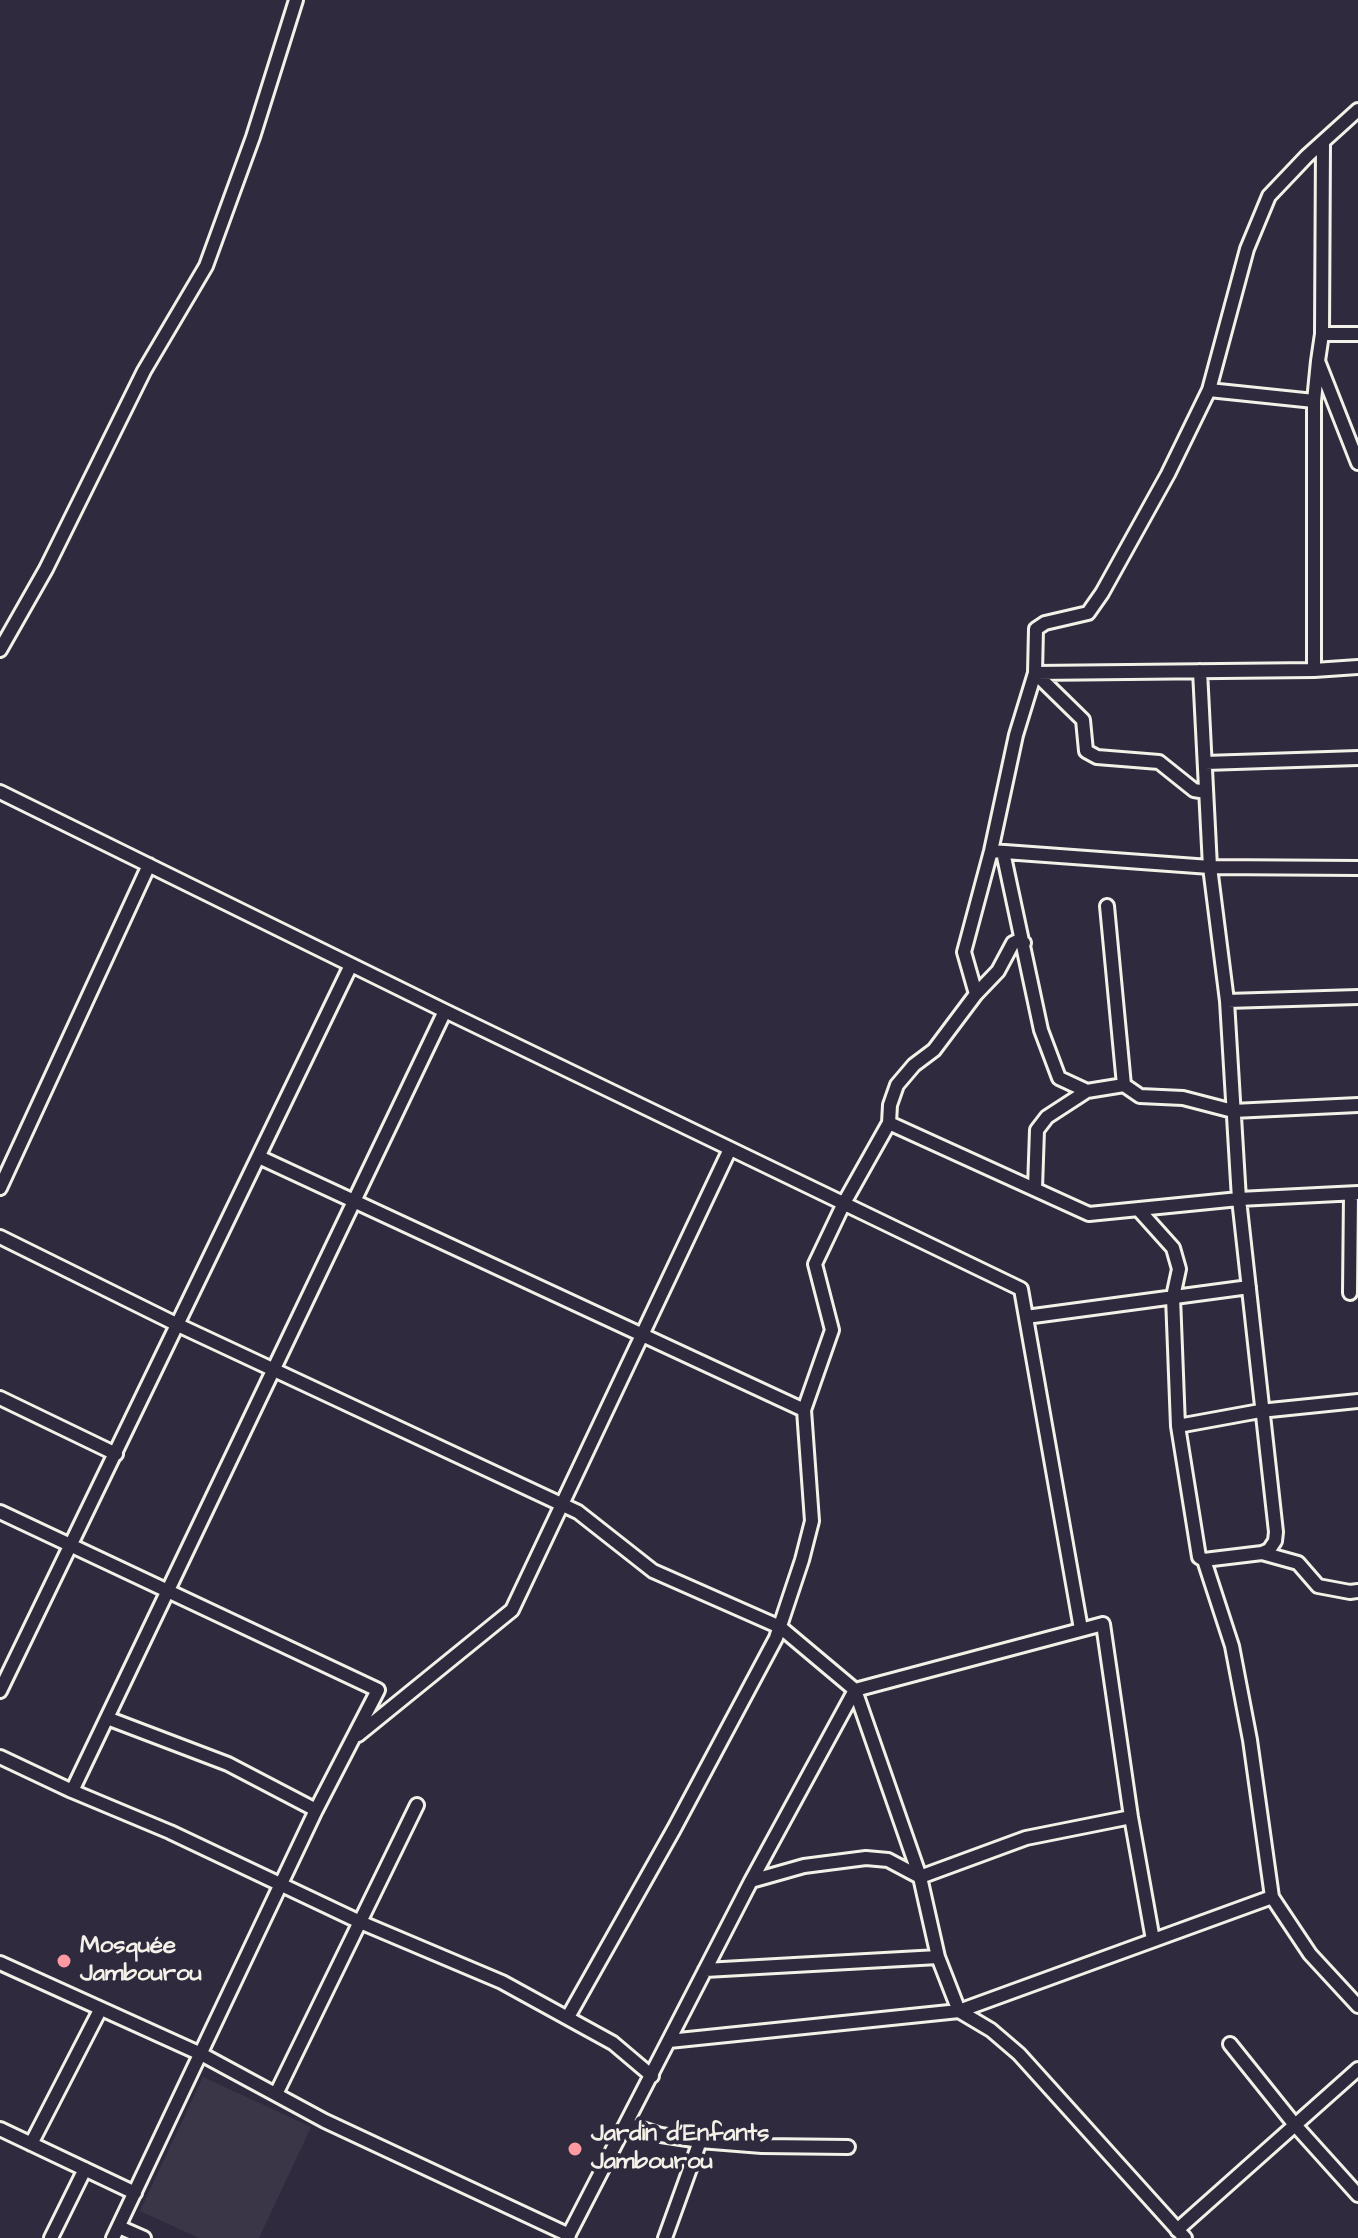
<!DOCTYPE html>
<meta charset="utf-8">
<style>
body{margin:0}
canvas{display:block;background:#2f2a3d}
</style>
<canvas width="1358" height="2238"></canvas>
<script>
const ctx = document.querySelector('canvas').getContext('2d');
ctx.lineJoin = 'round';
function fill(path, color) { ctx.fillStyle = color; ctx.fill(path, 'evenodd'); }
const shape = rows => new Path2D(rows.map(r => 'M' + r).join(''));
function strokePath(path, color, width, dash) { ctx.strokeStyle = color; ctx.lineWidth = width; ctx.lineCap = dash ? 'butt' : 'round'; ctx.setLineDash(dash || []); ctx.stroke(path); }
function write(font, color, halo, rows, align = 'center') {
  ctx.font = font + ' "Architects Daughter",sans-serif'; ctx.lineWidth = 8; ctx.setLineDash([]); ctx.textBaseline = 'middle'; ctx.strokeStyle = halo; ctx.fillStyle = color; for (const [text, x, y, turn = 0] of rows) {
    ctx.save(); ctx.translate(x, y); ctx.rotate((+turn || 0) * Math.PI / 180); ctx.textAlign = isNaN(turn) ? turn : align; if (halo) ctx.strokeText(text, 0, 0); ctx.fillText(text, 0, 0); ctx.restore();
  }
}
fill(shape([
 [203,2077,311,2127,259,2238,199,2238,140,2211]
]), '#3b3647');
const minor = shape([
 [1323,142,1322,334,1358,334],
 [1322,334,1318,361,1358,463],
 [1209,390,1314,401],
 [0,650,46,569,144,371,206,266,253,137,296,0],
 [1314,670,1314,401,1318,361],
 [1200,671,1210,867,1227,1001,1239,1199,1276,1532,1275,1541,1269,1550,1262,1553],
 [1035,673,1314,670,1358,667],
 [1035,673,1083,720,1086,751,1097,757,1159,762,1194,790,1206,792],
 [1205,763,1358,758],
 [0,792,445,1011,1021,1289,1081,1629],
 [991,851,1210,867,1358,868],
 [1003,852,1041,1030,1059,1078,1087,1091],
 [1107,906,1124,1085],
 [976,994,998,971,1013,943,1019,940,1024,943],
 [1227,1001,1358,997],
 [889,1123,1089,1214,1239,1199,1358,1193],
 [259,1157,804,1410,812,1521,802,1560,776,1638,674,1829,568,2017],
 [0,1188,149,865],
 [1035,1188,1037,1130,1047,1117,1087,1091,1124,1085,1140,1096,1183,1098,1233,1111,1358,1105],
 [1138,1209,1173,1248,1179,1269,1173,1297,1178,1426,1199,1557,1204,1560,1262,1553,1298,1563,1318,1586,1350,1592,1358,1591],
 [0,1237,178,1325,578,1512,653,1571,780,1627,855,1690,751,1881,567,2238],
 [1350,1293,1351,1194],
 [1026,1317,1249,1287],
 [0,1398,116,1454],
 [804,1410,832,1330,815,1264,844,1203,889,1123,890,1105,897,1085,914,1065,934,1050,976,994,964,952,991,851,1016,735,1035,673,1036,629,1045,623,1088,613,1102,593,1168,474,1209,390,1247,249,1269,196,1307,156,1358,110],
 [1178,1426,1260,1411,1358,1401],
 [0,1512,378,1690,316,1810,113,2238],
 [1204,1560,1232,1646,1250,1740,1272,1897,1310,1954,1358,2006],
 [0,1691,351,965],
 [107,1718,228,1764,316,1810],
 [358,1735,512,1610,730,1149],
 [0,1757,72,1791,170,1832,360,1922,502,1982,613,2043,652,2076],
 [72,1791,445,1011],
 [751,1881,804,1866,866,1858,888,1860,920,1877,1026,1838,1131,1817],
 [1153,1940,1131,1817,1103,1624,855,1690,920,1877,938,1957,959,2011,991,2030,1019,2054,1185,2238],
 [0,1963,201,2054,325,2121,569,2235],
 [705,1970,938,1957],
 [669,2041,959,2011,1272,1897],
 [1230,2044,1295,2125,1358,2195],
 [276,2094,417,1805],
 [627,2124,661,2135,700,2141,762,2146,848,2147],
 [0,2129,135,2193],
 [31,2144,100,2010],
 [119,2227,144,2238],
 [1177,2230,1358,2069],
 [51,2238,85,2169],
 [665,2238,700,2141]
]);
strokePath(minor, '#f4f1e8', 18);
strokePath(minor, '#2f2a3d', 12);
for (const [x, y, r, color] of [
 [64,1961,8,"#ff9aa2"],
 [575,2149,8,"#ff9aa2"]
]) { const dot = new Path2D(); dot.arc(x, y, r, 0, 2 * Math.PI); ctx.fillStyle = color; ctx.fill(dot); strokePath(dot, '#2f2a3d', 3); }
write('bold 24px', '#f4f1e8', '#2f2a3d', [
 ["Mosquée",80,1947],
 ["Jambourou",80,1975],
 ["Jardin d'Enfants",591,2135],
 ["Jambourou",591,2163]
], 'left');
</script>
